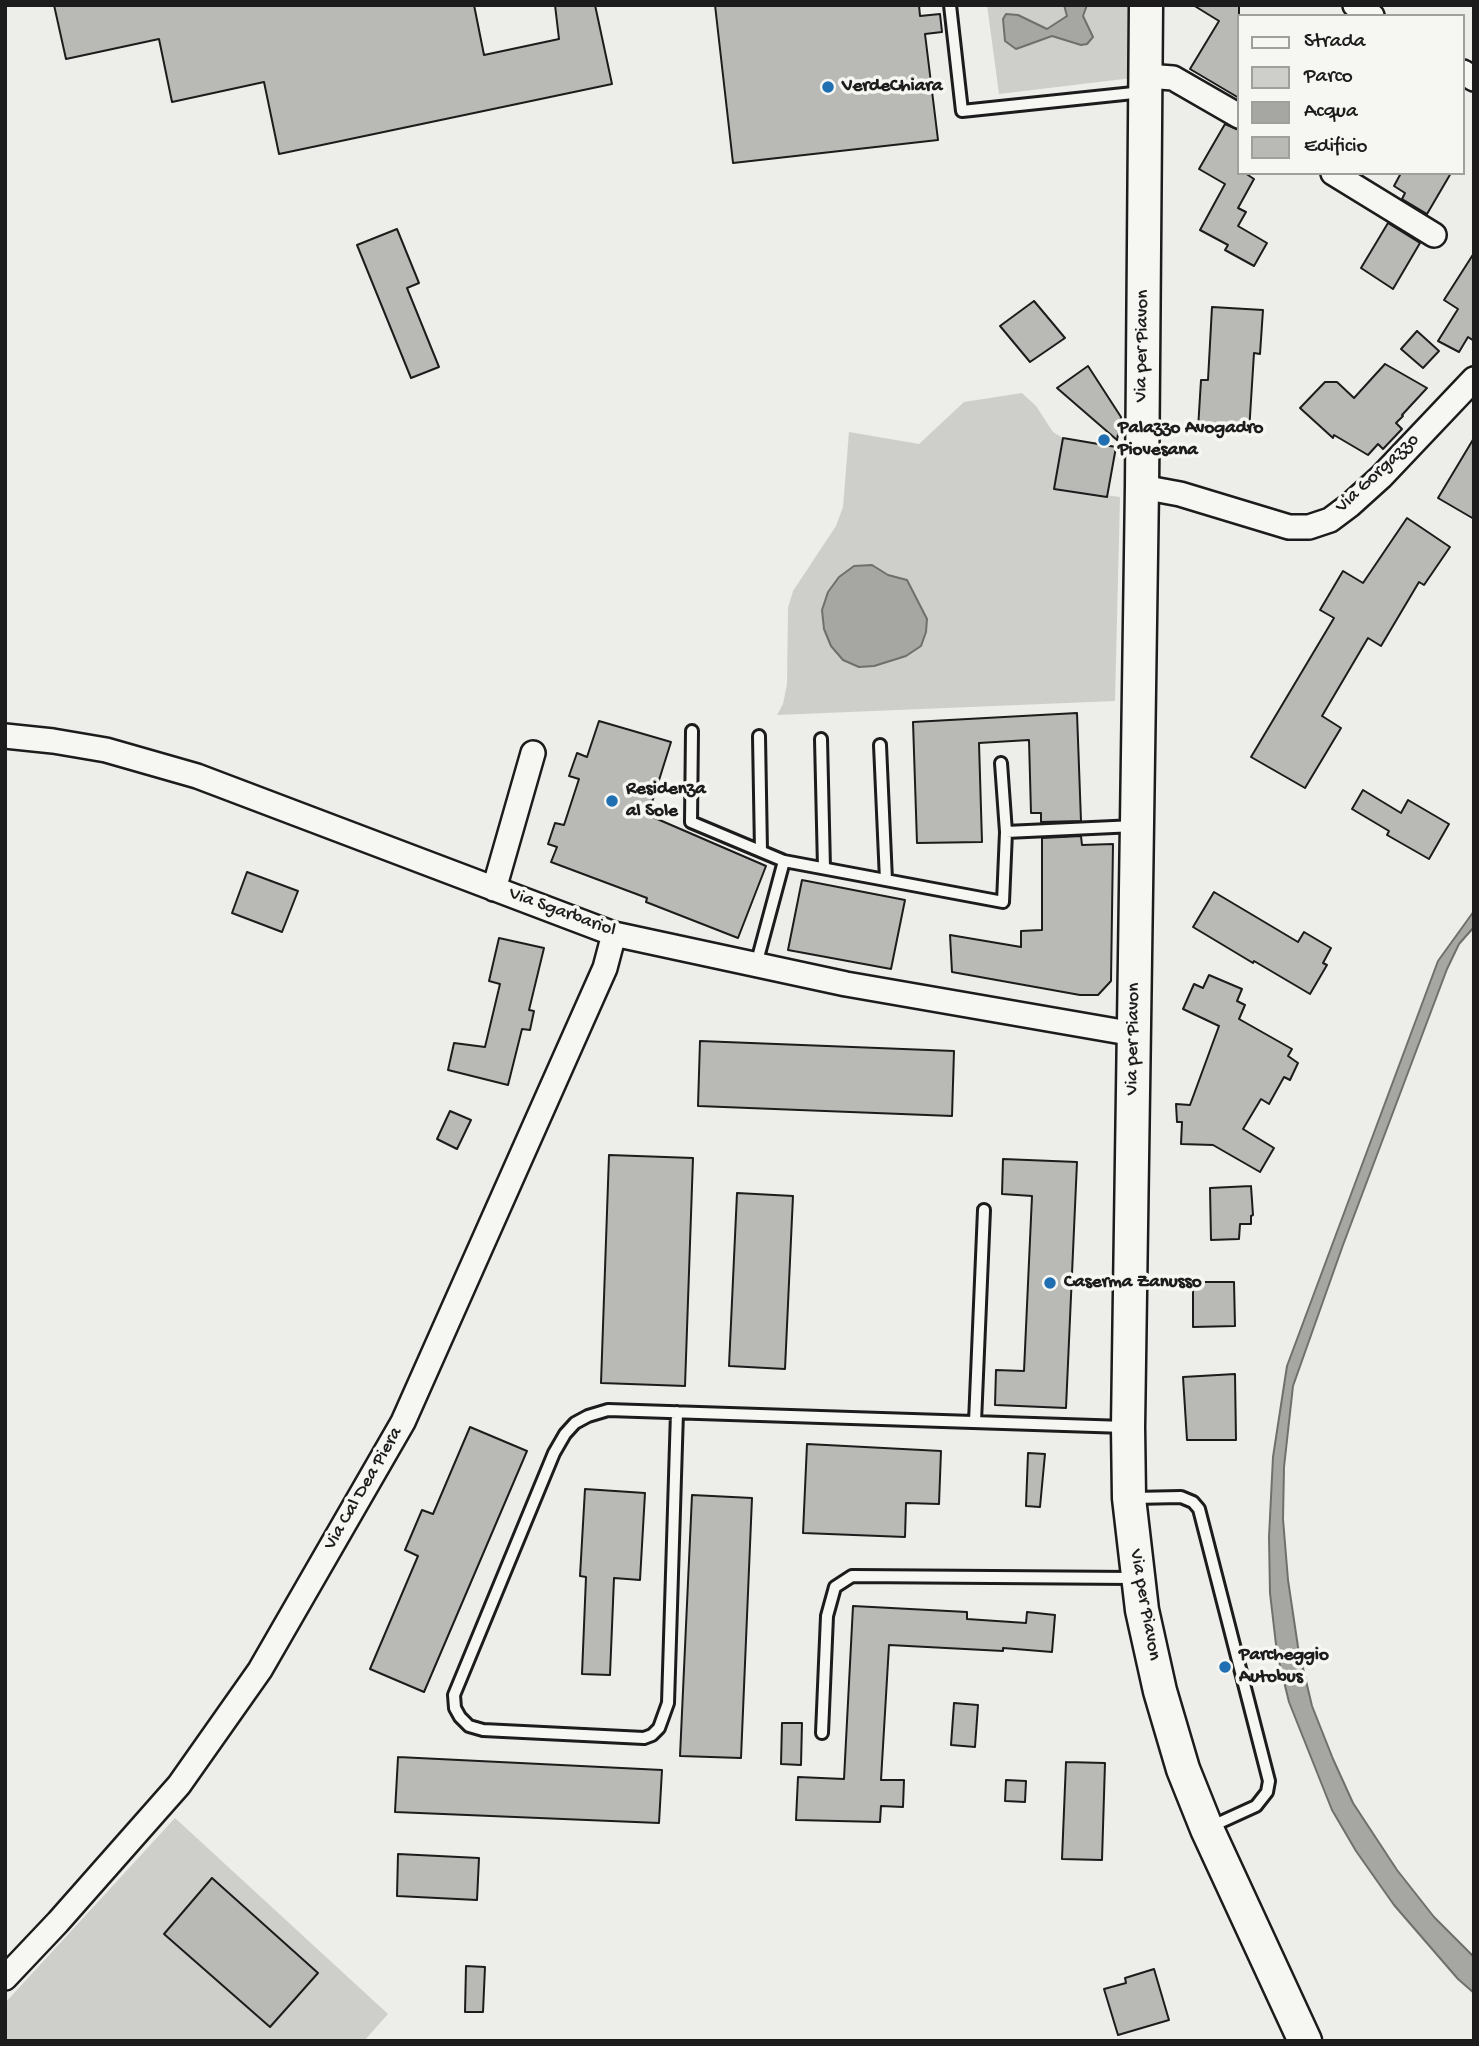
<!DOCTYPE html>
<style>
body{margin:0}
#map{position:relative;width:1479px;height:2046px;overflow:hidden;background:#edede9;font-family:"Gochi Hand",sans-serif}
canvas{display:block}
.frame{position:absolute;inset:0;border:7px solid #1c1c1c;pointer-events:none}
.legend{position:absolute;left:1237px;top:14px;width:228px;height:161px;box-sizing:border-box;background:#f6f6f2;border:2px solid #9f9f9c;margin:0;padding:9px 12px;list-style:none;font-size:21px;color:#1c1c1c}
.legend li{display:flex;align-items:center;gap:14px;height:35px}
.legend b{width:35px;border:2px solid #9f9f9c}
</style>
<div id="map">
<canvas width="1479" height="2046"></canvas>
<div class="frame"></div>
<ul class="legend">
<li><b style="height:9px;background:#f6f6f2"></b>Strada</li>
<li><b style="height:19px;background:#cececb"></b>Parco</li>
<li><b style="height:19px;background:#a6a6a3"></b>Acqua</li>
<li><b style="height:19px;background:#b9b9b6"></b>Edificio</li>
</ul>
</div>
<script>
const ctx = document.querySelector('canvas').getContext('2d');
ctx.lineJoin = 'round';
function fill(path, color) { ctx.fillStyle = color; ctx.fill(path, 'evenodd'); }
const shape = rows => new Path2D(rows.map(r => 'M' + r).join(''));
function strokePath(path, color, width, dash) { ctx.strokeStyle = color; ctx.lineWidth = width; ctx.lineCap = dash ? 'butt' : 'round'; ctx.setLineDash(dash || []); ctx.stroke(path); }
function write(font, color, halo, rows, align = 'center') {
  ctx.font = font + ' "Gochi Hand",sans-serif'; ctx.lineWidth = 7; ctx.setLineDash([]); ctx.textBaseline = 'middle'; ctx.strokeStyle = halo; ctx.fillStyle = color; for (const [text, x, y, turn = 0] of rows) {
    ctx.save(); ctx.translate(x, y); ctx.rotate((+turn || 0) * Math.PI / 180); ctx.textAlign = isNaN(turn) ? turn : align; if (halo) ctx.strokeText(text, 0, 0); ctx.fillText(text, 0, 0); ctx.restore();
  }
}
fill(shape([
 [987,5,1128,5,1132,78,999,94],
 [1022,393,1036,406,1053,432,1063,438,1054,489,1120,497,1115,701,777,715,783,704,787,684,788,608,793,591,836,526,843,507,849,432,919,444,964,402],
 [175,1818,388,2014,364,2041,5,2041,5,2003]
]), '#cececb');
const water = shape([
 [1064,5,1087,5,1083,16,1093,37,1087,44,1081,45,1052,36,1016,49,1005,41,1003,19,1006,14,1018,15,1047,29,1067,16,1064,5],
 [872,565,888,575,907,580,927,619,926,632,921,646,906,656,874,666,859,667,843,660,831,646,824,629,822,610,828,592,839,577,854,566,872,565],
 [1474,911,1474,927,1459,944,1447,969,1343,1245,1293,1386,1284,1467,1283,1519,1288,1580,1298,1647,1312,1706,1333,1759,1353,1803,1397,1870,1434,1917,1474,1957,1474,1993,1458,1979,1394,1905,1356,1851,1332,1810,1289,1702,1277,1653,1270,1593,1269,1537,1273,1457,1287,1366,1438,961,1474,911]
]);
fill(water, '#a6a6a3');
strokePath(water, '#6f6f6d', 2);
const building = shape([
 [54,5,474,5,484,55,559,39,555,5,595,5,612,84,279,154,264,82,172,102,159,39,66,59,54,5],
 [715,5,919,5,920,16,940,14,942,32,925,34,938,140,733,163,715,5],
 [1193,5,1239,5,1239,98,1190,69,1219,21,1193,5],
 [1225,124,1239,130,1239,173,1245,173,1254,179,1238,208,1246,212,1238,226,1267,243,1254,266,1225,250,1228,245,1200,230,1225,184,1199,169,1225,124],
 [1401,173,1451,173,1427,214,1402,199,1405,193,1394,186,1401,173],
 [1388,223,1420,243,1393,289,1361,268,1388,223],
 [397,229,419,283,407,288,439,367,411,378,357,245,397,229],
 [1474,253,1474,341,1468,337,1459,352,1438,341,1458,309,1444,300,1474,253],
 [1034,301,1065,338,1030,362,1000,326,1034,301],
 [1212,307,1263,310,1260,354,1254,353,1249,432,1198,429,1201,380,1208,380,1212,307],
 [1417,331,1439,351,1423,368,1401,349,1417,331],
 [1385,364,1427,388,1402,415,1403,416,1396,423,1402,429,1383,449,1378,444,1368,455,1334,435,1333,438,1300,408,1325,382,1337,382,1354,398,1385,364],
 [1088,366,1121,417,1117,440,1057,388,1088,366],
 [1063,438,1116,447,1107,497,1054,489,1063,438],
 [1474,438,1474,519,1438,498,1474,438],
 [1407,518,1450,547,1424,585,1419,582,1381,646,1368,638,1322,716,1341,728,1305,788,1251,757,1334,618,1320,610,1343,571,1363,583,1407,518],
 [1077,713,1081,821,1041,822,1041,813,1031,813,1029,740,979,743,982,842,917,843,913,722,1077,713],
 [599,721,671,742,648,815,766,866,738,938,646,902,647,898,551,862,557,847,548,844,555,823,564,825,579,779,569,776,577,753,587,757,599,721],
 [1363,790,1401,813,1408,800,1449,824,1429,859,1387,835,1389,831,1352,809,1363,790],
 [1081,836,1082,845,1113,844,1111,981,1098,995,1080,995,952,972,950,935,1021,947,1021,931,1042,930,1042,838,1081,836],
 [247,872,298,891,282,932,232,913,247,872],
 [802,880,905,900,891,969,788,950,802,880],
 [1214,892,1298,942,1304,932,1331,948,1323,963,1327,965,1310,994,1254,961,1253,963,1193,927,1214,892],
 [499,938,544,948,529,1010,534,1011,530,1030,522,1029,508,1085,448,1070,454,1043,485,1047,500,984,489,981,499,938],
 [1209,975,1242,989,1237,1001,1245,1005,1239,1019,1292,1049,1288,1056,1298,1063,1290,1080,1284,1077,1269,1104,1261,1099,1243,1129,1274,1148,1260,1172,1213,1145,1181,1144,1182,1122,1177,1122,1176,1104,1190,1105,1219,1026,1183,1009,1194,984,1203,988,1209,975],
 [700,1041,954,1051,952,1116,698,1106,700,1041],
 [450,1111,471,1120,457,1149,437,1139,450,1111],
 [609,1155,693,1158,685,1386,601,1383,609,1155],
 [1003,1159,1077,1162,1066,1408,995,1405,996,1370,1024,1371,1032,1196,1002,1194,1003,1159],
 [1251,1186,1253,1215,1251,1216,1251,1224,1240,1224,1239,1239,1211,1240,1210,1188,1251,1186],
 [737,1193,793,1196,785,1369,729,1366,737,1193],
 [1193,1282,1234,1282,1235,1326,1193,1327,1193,1282],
 [1235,1374,1236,1440,1187,1440,1183,1377,1235,1374],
 [470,1427,527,1451,424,1692,370,1669,418,1556,405,1550,422,1510,433,1514,470,1427],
 [807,1444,941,1451,939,1504,906,1503,905,1537,803,1533,807,1444],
 [1028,1453,1045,1454,1040,1507,1026,1506,1028,1453],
 [585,1489,645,1493,640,1580,614,1578,610,1675,582,1674,586,1577,580,1576,585,1489],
 [692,1495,752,1498,741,1758,680,1756,692,1495],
 [853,1606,967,1612,967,1619,1026,1623,1027,1612,1055,1615,1052,1652,1003,1648,1003,1651,889,1645,881,1780,904,1780,903,1807,881,1806,880,1822,796,1820,798,1777,844,1779,853,1606],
 [954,1703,978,1705,975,1747,951,1745,954,1703],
 [782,1723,802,1723,801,1765,781,1764,782,1723],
 [398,1757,662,1770,659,1823,395,1812,398,1757],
 [1066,1762,1105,1763,1102,1860,1062,1859,1066,1762],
 [1006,1780,1026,1781,1025,1802,1005,1801,1006,1780],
 [398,1854,479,1858,477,1900,397,1896,398,1854],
 [212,1878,318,1973,270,2027,164,1934,212,1878],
 [466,1966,485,1967,483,2012,465,2012,466,1966],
 [1154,1969,1169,2020,1118,2035,1104,1989,1126,1983,1125,1978,1154,1969]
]);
fill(building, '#b9b9b6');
strokePath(building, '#1c1c1c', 2);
const lane = shape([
 [950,5,962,111,1143,92],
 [692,731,691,822,784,861,1003,902,1006,832],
 [759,736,761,851],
 [821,739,824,868],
 [880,745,886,880],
 [1001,763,1006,832,1135,826],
 [756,965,784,861],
 [677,1412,668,1703,659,1728,652,1735,644,1738,483,1730,469,1726,460,1717,455,1708,454,1695,554,1453,565,1434,575,1423,588,1416,608,1410,1125,1427],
 [975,1422,984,1210],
 [1133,1498,1181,1497,1193,1502,1199,1509,1269,1781,1267,1792,1256,1806,1210,1827],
 [822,1733,827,1616,835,1587,852,1576,1134,1578]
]);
const street = shape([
 [1355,5,1372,16],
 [1463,72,1474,79],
 [1146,76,1173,78,1239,116],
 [1333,173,1434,235],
 [1142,487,1180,494,1289,527,1309,527,1330,520,1350,505,1381,477,1474,379],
 [5,736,53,741,106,750,197,776,614,934,846,984,1134,1034],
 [494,889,533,753],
 [5,1978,58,1922,179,1785,260,1670,403,1422,605,968,614,934]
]);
const secondary = shape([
 [1146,5,1142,487,1128,1427,1129,1498,1142,1610,1160,1691,1183,1769,1207,1829,1305,2041]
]);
strokePath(lane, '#1c1c1c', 16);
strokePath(street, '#1c1c1c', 28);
strokePath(secondary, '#1c1c1c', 37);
strokePath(lane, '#f6f6f2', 10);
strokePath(street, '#f6f6f2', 23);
strokePath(secondary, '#f6f6f2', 32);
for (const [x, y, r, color] of [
 [828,87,7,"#1f6fb2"],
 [1104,440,7,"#1f6fb2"],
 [612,801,7,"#1f6fb2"],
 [1050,1283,7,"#1f6fb2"],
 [1225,1667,7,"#1f6fb2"]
]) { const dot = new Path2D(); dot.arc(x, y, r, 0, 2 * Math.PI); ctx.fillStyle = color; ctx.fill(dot); strokePath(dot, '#f6f6f2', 2.5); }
write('bold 19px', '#1c1c1c', '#f6f6f2', [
 ["VerdeChiara",842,87],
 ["Palazzo Avogadro",1118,429],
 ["Piovesana",1118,451],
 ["Residenza",626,790],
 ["al Sole",626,812],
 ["Caserma Zanusso",1064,1283],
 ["Parcheggio",1239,1656],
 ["Autobus",1239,1678]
], 'left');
write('19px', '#1c1c1c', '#f6f6f2', [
 ["Via per Piavon",1143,346,-89],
 ["Via Gorgazzo",1378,474,-43],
 ["Via Sgarbariol",562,913,20],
 ["Via per Piavon",1134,1039,-89],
 ["Via Cal Dea Piera",364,1489,-60],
 ["Via per Piavon",1144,1605,80]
]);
</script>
